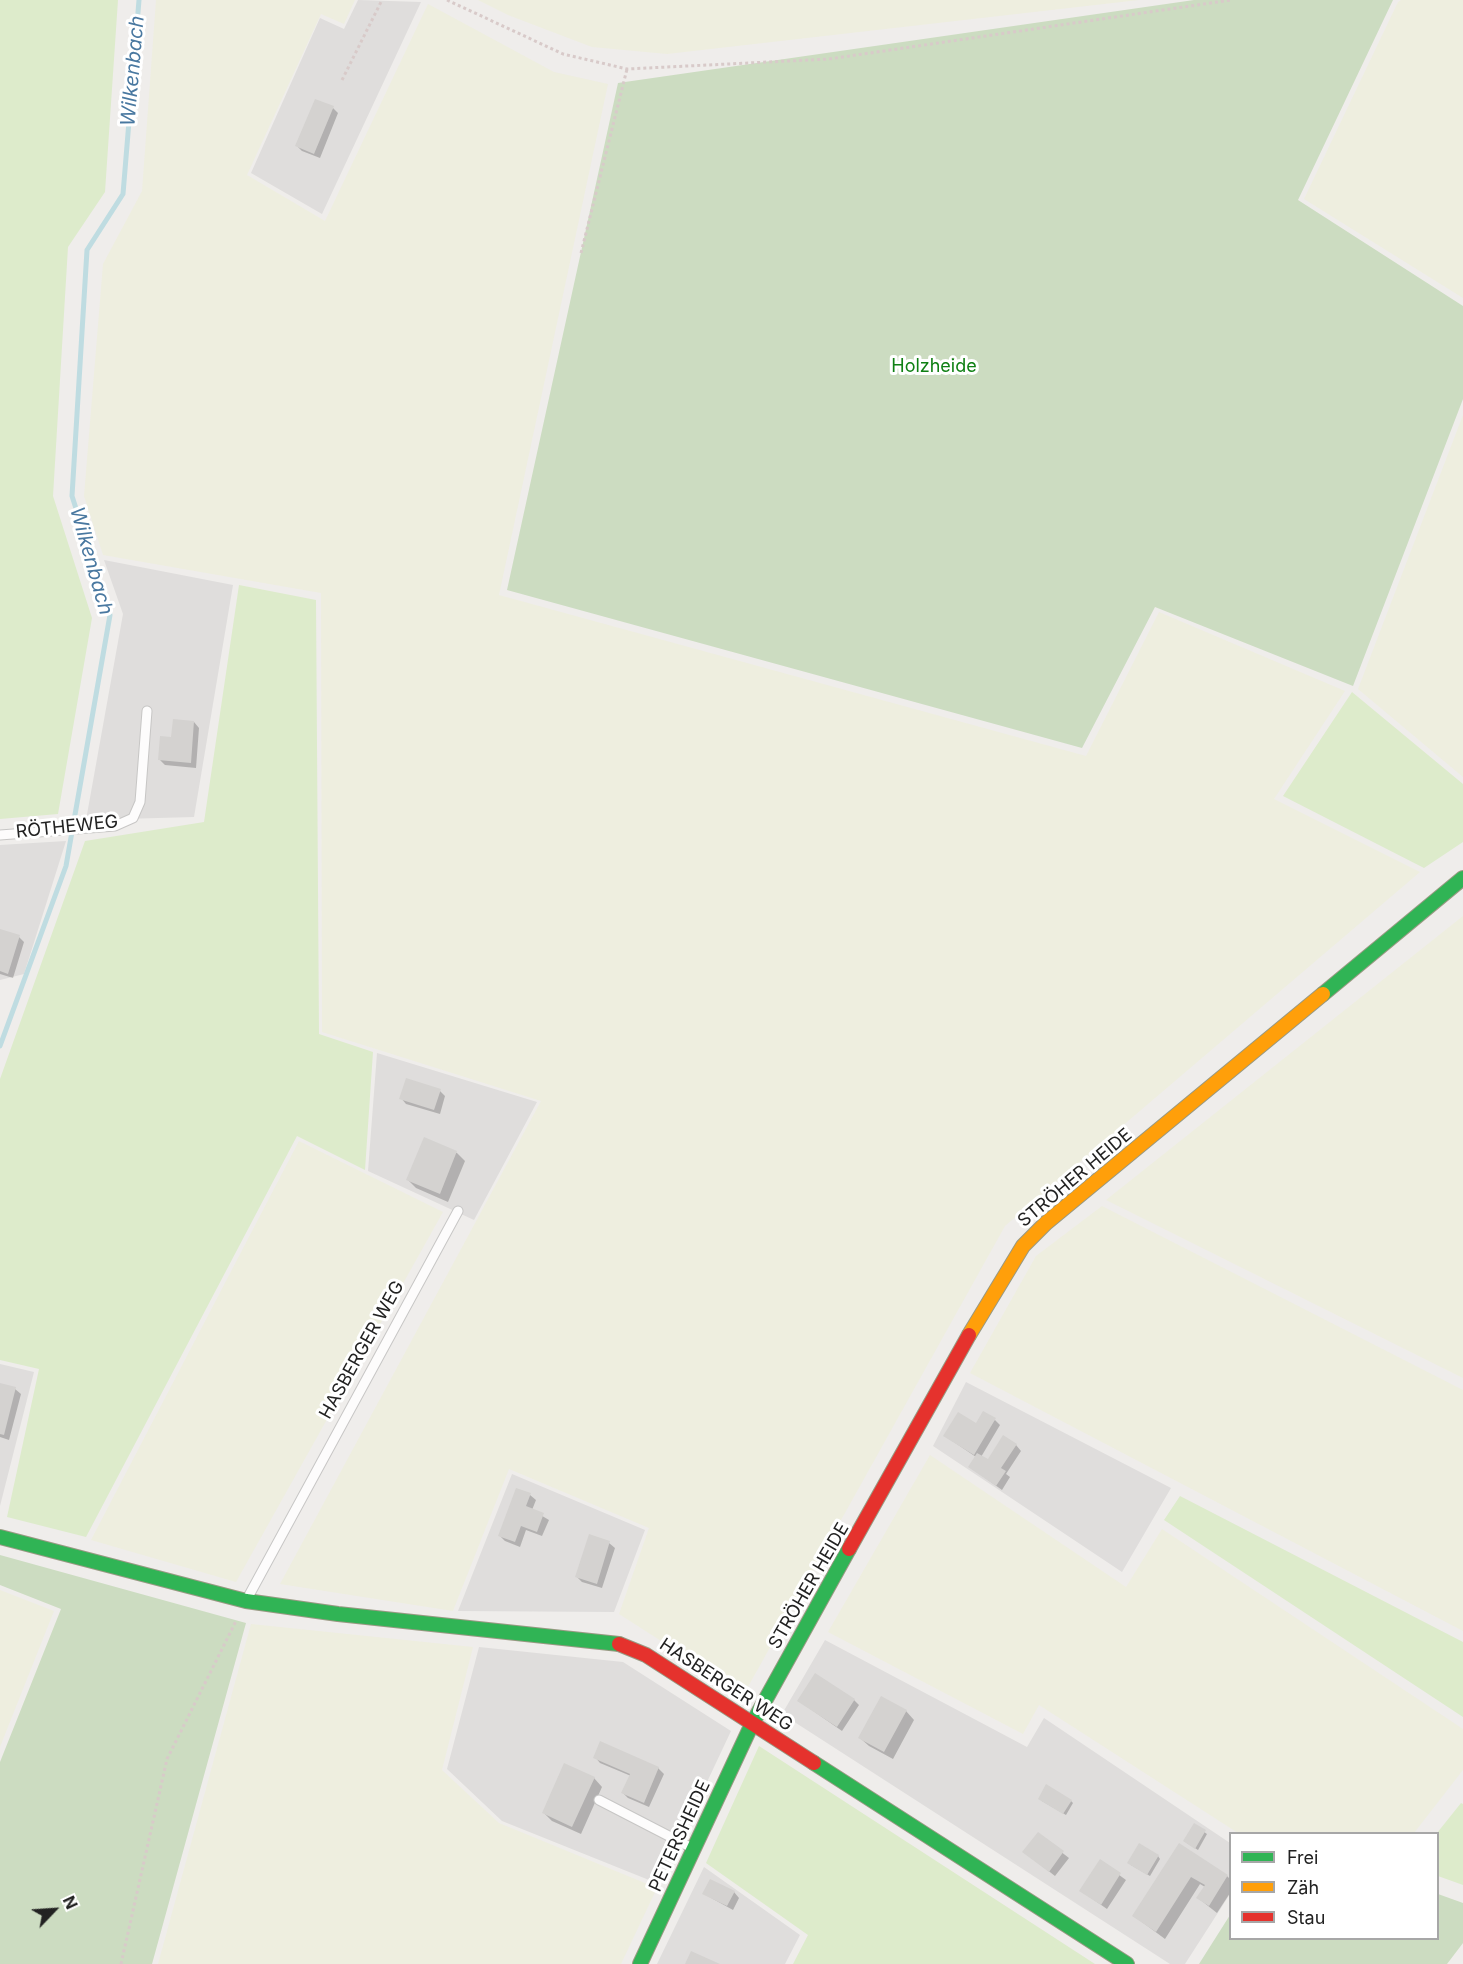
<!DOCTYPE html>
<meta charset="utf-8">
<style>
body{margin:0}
#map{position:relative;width:1463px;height:1964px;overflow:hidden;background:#efedeb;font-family:Inter,sans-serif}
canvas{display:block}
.legend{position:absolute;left:1229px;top:1832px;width:210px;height:108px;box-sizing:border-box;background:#fff;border:2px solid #a7a7a7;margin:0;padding:8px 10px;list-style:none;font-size:18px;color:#222}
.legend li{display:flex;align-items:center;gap:12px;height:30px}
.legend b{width:30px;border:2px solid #a7a7a7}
.north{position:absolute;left:24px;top:1880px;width:60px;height:60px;-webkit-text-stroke:4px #fff;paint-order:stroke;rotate:65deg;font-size:16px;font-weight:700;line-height:24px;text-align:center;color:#222}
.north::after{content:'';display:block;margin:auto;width:21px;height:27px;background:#222;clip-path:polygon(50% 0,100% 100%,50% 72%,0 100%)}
</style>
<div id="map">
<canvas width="1463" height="1964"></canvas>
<ul class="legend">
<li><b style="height:8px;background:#30b455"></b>Frei</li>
<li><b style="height:8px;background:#ff9f0a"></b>Zäh</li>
<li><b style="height:8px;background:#e5322d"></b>Stau</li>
</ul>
<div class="north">N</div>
</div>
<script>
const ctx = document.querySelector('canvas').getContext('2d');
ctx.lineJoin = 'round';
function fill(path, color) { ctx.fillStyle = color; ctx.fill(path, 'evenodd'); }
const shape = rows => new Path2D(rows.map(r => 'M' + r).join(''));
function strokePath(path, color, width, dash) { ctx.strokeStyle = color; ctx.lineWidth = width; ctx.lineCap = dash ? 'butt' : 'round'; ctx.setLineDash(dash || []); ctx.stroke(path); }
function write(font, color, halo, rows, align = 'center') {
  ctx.font = font + ' Inter,sans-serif'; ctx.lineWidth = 6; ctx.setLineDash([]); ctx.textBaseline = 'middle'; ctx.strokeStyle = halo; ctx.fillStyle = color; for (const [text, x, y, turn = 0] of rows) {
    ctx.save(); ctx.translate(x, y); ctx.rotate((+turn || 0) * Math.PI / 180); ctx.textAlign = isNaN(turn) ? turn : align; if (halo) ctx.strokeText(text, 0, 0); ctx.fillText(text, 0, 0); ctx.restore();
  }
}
fill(shape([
 [358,0,421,2,322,214,251,173,320,18,344,29],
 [104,560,233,585,194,817,86,820,123,614],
 [66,841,24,974,0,980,0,845],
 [377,1053,537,1102,474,1220,368,1171],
 [0,1364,34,1372,0,1506],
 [966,1382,1171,1488,1122,1572,933,1446],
 [512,1474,645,1530,614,1612,458,1611],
 [825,1640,1027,1747,1044,1718,1230,1843,1230,1894,1185,1964,1170,1964,782,1714],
 [479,1647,623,1662,731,1731,659,1884,502,1821,447,1769],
 [704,1867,800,1935,785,1964,657,1964]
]), '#dfdddc');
fill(shape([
 [156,0,355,0,344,24,321,14,247,175,325,221,428,4,554,72,608,84,499,595,1086,756,1159,612,1345,691,1274,799,1420,872,1005,1226,744,1694,619,1614,649,1528,509,1469,453,1611,280,1584,541,1101,322,1032,321,593,103,555,84,496,103,264,142,191],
 [478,0,1139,0,667,54,592,47,508,15],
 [1401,0,1463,0,1463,298,1304,199,1398,2],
 [1463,415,1463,777,1358,689],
 [1463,916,1463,1378,1106,1200],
 [299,1141,443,1212,236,1582,91,1540],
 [1102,1206,1463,1390,1463,1631,970,1373,1036,1256],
 [930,1455,1126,1587,1162,1529,1463,1729,1463,1770,1414,1833,1238,1833,1039,1705,1023,1734,828,1632],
 [0,1590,54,1611,0,1747],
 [251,1624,473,1647,442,1770,499,1823,657,1888,621,1964,158,1964]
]), '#eeeedf');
fill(shape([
 [0,0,118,0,105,192,68,247,53,496,92,618,58,814,0,819],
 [239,585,316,600,319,1034,373,1052,365,1170,297,1136,86,1537,7,1517,39,1369,0,1360,0,1079,85,841,204,822],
 [1352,692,1463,784,1463,842,1424,868,1283,796],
 [1180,1496,1463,1642,1463,1717,1164,1520],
 [759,1746,1095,1964,793,1964,808,1935,706,1863],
 [1461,1803,1463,1804,1463,1885,1438,1876,1437,1833]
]), '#ddebcb');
fill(shape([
 [1194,0,1393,0,1298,200,1463,306,1463,399,1353,686,1155,607,1082,748,507,590,618,83],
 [0,1555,246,1623,152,1964,0,1964,0,1762,61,1609,0,1585],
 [1438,1894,1463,1903,1463,1943,1447,1964,1199,1964,1230,1915,1230,1938,1438,1938]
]), '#ccdcc1');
fill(shape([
 [333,108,338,113,320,158,302,151,297,146],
 [194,722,199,728,196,768,165,765,160,760,173,739],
 [0,930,19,937,24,942,13,978,0,974],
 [440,1091,445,1096,440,1114,406,1104,401,1098],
 [424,1139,457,1153,465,1161,448,1202,416,1188,408,1180],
 [0,1385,15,1389,21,1394,9,1440,0,1437],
 [995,1420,1000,1425,981,1457,988,1461,1016,1445,1021,1451,1006,1474,1010,1477,1002,1490,970,1467,976,1457,945,1436],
 [530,1495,536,1500,532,1510,549,1520,542,1536,526,1530,520,1547,505,1541,500,1536],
 [609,1543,615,1548,602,1588,582,1582,577,1577],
 [854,1700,859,1705,842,1731,799,1701],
 [906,1711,914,1720,893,1759,869,1746,860,1738],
 [595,1757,658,1768,664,1774,649,1807,628,1798,623,1793,631,1776,600,1763],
 [594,1778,602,1787,581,1834,552,1821,543,1812],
 [1042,1801,1071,1801,1073,1803,1066,1815],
 [1194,1825,1207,1834,1198,1850,1187,1843],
 [1038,1834,1069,1858,1055,1876,1024,1852],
 [1180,1845,1227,1876,1230,1879,1230,1893,1217,1913,1198,1898,1205,1887,1200,1884,1165,1939,1134,1916],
 [1158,1856,1160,1859,1150,1876,1131,1865],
 [1100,1861,1126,1880,1107,1909,1081,1891],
 [734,1892,739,1898,733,1910,704,1894]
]), '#0003');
strokePath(shape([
 [0,1046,66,866,110,615,72,496,87,250,123,194,139,0]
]), '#bfdce1', 5);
fill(shape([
 [315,99,334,106,314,154,295,146],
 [173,719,194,721,191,763,158,760,160,736,171,737],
 [0,929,20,935,8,974,0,971],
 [406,1078,441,1089,434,1110,399,1099],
 [424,1137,457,1151,440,1194,406,1180],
 [0,1383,16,1387,4,1435,0,1434],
 [983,1411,996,1418,974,1455,943,1436,958,1412,976,1423],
 [1003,1435,1017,1444,1001,1468,1006,1471,996,1486,968,1467,977,1453,988,1459],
 [516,1488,531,1493,526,1506,544,1513,537,1532,521,1526,515,1542,498,1536],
 [589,1534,610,1541,597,1584,575,1577],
 [815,1673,855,1699,837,1727,797,1701],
 [881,1696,907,1710,884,1752,858,1738],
 [600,1741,659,1767,644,1803,621,1793,630,1774,593,1758],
 [564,1763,595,1777,572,1827,542,1813],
 [1046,1784,1072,1800,1063,1814,1038,1799],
 [1194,1823,1206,1830,1195,1849,1183,1841],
 [1038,1832,1064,1851,1049,1872,1022,1852],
 [1139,1843,1159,1855,1147,1875,1127,1863],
 [1179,1843,1228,1875,1209,1906,1196,1898,1205,1885,1191,1877,1156,1932,1132,1916],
 [1100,1859,1121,1873,1101,1905,1079,1891],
 [710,1879,735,1891,727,1906,702,1894],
 [691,1951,720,1964,685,1964]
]), '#d4d2d0');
const lane = shape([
 [0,835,115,826,133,818,140,802,147,711],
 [247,1599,458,1211],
 [599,1800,692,1848]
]);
const fast = shape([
 [1323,994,1463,878],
 [0,1537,246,1601,338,1614,619,1644],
 [814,1763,1127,1964],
 [640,1964,752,1724,849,1549]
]);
const slow = shape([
 [969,1335,1023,1246,1046,1223,1323,994]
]);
const jam = shape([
 [849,1549,969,1335],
 [619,1644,646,1655,814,1763]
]);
strokePath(lane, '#c7c6c5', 11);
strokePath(fast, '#989982', 16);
strokePath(slow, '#989982', 16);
strokePath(jam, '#989982', 16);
strokePath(shape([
 [447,0,563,54,627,69,829,59,1231,0],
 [342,80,382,0],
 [581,253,627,69],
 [121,1964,167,1759,236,1621]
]), '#d8cac9', 3, [3, 3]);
strokePath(lane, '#fdfcfc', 9);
strokePath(fast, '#30b455', 14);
strokePath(slow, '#ff9f0a', 14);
strokePath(jam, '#e5322d', 14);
write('18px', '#0f8014', '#fff', [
 ["Holzheide",934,367]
]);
write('18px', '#222', '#fff', [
 ["RÖTHEWEG",67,827,-6],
 ["STRÖHER HEIDE",1075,1178,-40],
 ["HASBERGER WEG",362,1350,-61],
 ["STRÖHER HEIDE",809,1586,-60],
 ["HASBERGER WEG",726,1685,33],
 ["PETERSHEIDE",680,1836,-65]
]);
write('italic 20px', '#4978a0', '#fff', [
 ["Wilkenbach",133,71,-85],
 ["Wilkenbach",91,561,74]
]);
</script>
